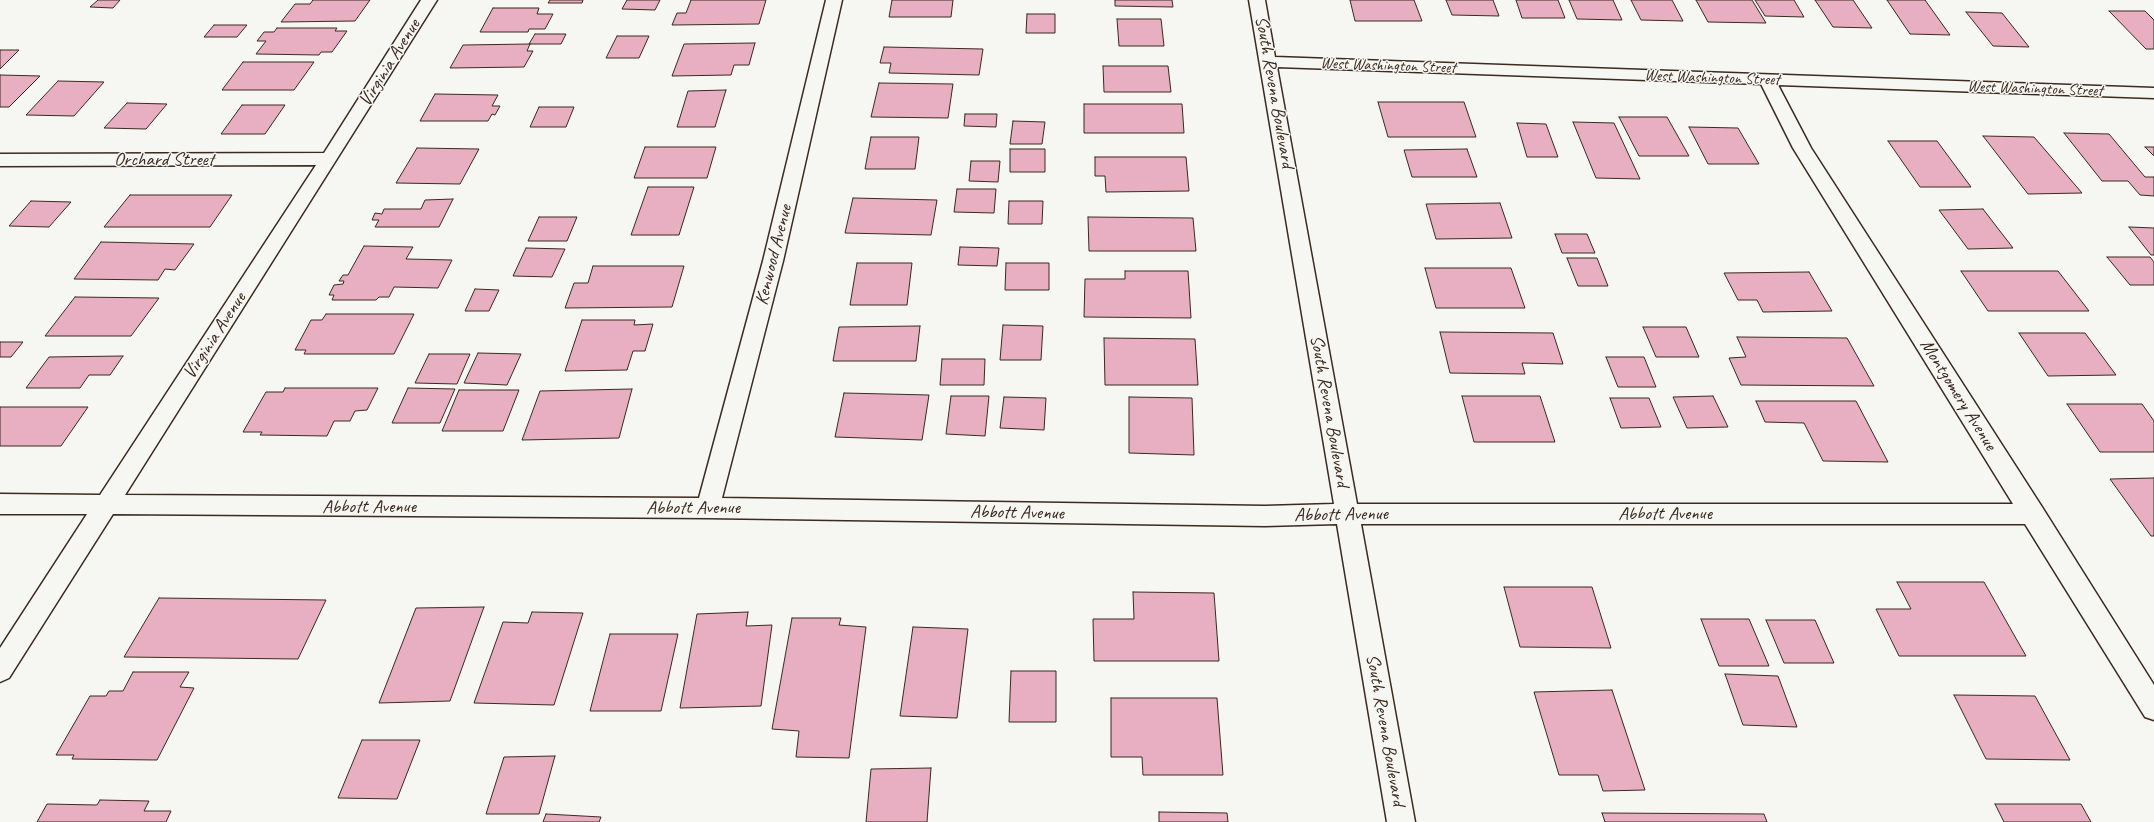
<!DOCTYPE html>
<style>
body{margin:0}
canvas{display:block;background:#f6f6f2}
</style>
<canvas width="2154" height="822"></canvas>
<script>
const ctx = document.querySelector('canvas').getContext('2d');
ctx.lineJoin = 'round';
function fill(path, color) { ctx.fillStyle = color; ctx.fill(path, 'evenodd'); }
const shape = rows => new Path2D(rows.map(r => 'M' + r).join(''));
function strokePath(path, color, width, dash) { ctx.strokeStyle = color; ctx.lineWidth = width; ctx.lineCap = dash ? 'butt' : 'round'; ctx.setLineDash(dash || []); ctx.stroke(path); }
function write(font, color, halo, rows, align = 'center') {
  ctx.font = font + ' Caveat,sans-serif'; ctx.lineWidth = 3; ctx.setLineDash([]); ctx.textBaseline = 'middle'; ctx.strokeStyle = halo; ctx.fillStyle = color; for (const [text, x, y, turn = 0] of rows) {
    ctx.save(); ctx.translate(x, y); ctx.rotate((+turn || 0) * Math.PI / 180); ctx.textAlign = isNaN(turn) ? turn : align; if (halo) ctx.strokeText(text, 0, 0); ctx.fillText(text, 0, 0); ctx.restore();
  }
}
const building = shape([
 [98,0,120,0,113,8,90,7,98,0],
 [313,0,370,0,355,21,281,22,295,4,310,4,313,0],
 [550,0,583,0,582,3,548,3,550,0],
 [627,0,660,0,655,10,622,9,627,0],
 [691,0,766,0,759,24,672,25,677,13,686,13,691,0],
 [892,0,953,0,951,17,889,17,892,0],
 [1115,0,1172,0,1173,7,1115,6,1115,0],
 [1350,0,1414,0,1422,21,1355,21,1350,0],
 [1446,0,1493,0,1499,16,1452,15,1446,0],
 [1516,0,1558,0,1565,18,1522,18,1516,0],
 [1569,0,1613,0,1622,20,1577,19,1569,0],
 [1631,0,1672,0,1683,21,1641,20,1631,0],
 [1696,0,1752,0,1766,23,1708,22,1696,0],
 [1755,0,1794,0,1804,17,1765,16,1755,0],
 [1815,0,1853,0,1872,28,1833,27,1815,0],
 [1887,0,1925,0,1950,35,1910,34,1887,0],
 [493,8,539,8,537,14,553,14,545,29,529,29,528,32,480,32,493,8],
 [2109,11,2145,11,2154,20,2154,49,2146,49,2109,11],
 [1966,12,2002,13,2029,47,1993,46,1966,12],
 [1027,14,1055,14,1055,33,1026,33,1027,14],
 [1117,19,1161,19,1164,46,1119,46,1117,19],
 [214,25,247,25,237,37,204,37,214,25],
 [277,28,337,28,335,31,347,31,332,52,321,52,319,55,256,54,266,41,257,41,264,32,274,32,277,28],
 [535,34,566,34,561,44,529,44,535,34],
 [617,36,649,36,639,58,606,58,617,36],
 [755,43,749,65,734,65,731,75,672,76,684,44,755,43],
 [530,44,527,51,533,51,524,67,450,68,463,45,530,44],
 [884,47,983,49,979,75,889,73,891,63,880,63,884,47],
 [0,50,19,50,0,69,0,50],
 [243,62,314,62,294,90,222,90,243,62],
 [1103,66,1168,66,1171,92,1104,92,1103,66],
 [0,75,40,76,9,107,0,107,0,75],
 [58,81,104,82,74,116,26,115,58,81],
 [879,83,953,84,948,118,871,117,879,83],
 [726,90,715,127,677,127,688,91,726,90],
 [435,94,498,95,492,106,500,106,495,115,492,114,488,121,420,121,435,94],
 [1378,102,1464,102,1476,137,1388,137,1378,102],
 [127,103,167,104,146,129,104,128,127,103],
 [1084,104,1182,104,1184,133,1084,133,1084,104],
 [242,105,285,105,265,134,221,134,242,105],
 [539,107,574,107,566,127,530,127,539,107],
 [965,114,997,114,996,127,964,126,965,114],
 [1619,117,1667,117,1689,156,1639,156,1619,117],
 [1013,121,1045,122,1042,144,1010,144,1013,121],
 [1573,122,1614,123,1640,179,1596,178,1573,122],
 [1517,123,1546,124,1558,157,1527,157,1517,123],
 [1689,127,1738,128,1759,164,1708,164,1689,127],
 [2064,133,2109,134,2145,177,2154,177,2154,196,2140,195,2128,181,2102,181,2064,133],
 [1983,136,2034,137,2082,193,2028,194,1983,136],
 [871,137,919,137,915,169,865,169,871,137],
 [1888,141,1937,141,1971,187,1920,187,1888,141],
 [645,147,716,147,707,178,634,178,645,147],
 [2145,147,2154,147,2154,156,2145,147],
 [417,148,479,149,460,184,396,183,417,148],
 [1010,149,1045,149,1045,172,1010,172,1010,149],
 [1467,149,1477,177,1412,177,1404,150,1467,149],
 [1095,157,1186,157,1189,191,1106,192,1105,176,1095,176,1095,157],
 [971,161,1000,161,998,182,969,181,971,161],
 [648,187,694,187,679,235,631,235,648,187],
 [957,189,996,189,994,213,954,212,957,189],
 [130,195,232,195,210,227,104,227,130,195],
 [853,198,937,200,931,235,845,233,853,198],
 [453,199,439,227,375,227,379,220,372,220,375,213,382,214,384,209,421,209,425,200,453,199],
 [31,201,71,202,49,227,9,226,31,201],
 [1009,201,1043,201,1042,224,1008,224,1009,201],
 [1500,203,1512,238,1436,239,1426,204,1500,203],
 [1983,209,2013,248,1968,249,1939,210,1983,209],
 [539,217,577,217,567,241,528,241,539,217],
 [1088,217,1193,218,1196,251,1089,251,1088,217],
 [2129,227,2154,228,2154,255,2151,255,2129,227],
 [1555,234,1587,234,1595,253,1562,253,1555,234],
 [101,242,194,244,175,270,165,269,158,280,74,279,101,242],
 [364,246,413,247,406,259,452,260,438,288,394,287,389,297,379,297,376,300,332,300,334,295,329,295,334,285,343,284,344,281,339,281,343,275,348,275,364,246],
 [960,247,999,248,997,266,958,265,960,247],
 [526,248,565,249,552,277,513,276,526,248],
 [2107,257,2150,257,2154,262,2154,285,2130,285,2107,257],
 [1567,258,1597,258,1608,286,1578,286,1567,258],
 [857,263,912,263,907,305,850,305,857,263],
 [1006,263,1049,263,1049,290,1005,290,1006,263],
 [593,266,684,266,672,307,565,308,574,283,588,283,593,266],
 [1425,268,1511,268,1525,308,1436,308,1425,268],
 [1125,271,1188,271,1191,318,1084,317,1085,279,1125,279,1125,271],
 [1961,271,2058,271,2089,311,1988,311,1961,271],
 [1809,272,1832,311,1763,312,1757,300,1738,300,1724,273,1809,272],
 [475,289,499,290,489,311,465,311,475,289],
 [75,297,159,298,131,336,45,336,75,297],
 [326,314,414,314,394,354,304,354,306,350,295,350,311,320,322,320,326,314],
 [582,320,635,320,634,325,653,324,645,351,633,351,627,370,565,371,582,320],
 [1003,325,1043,326,1041,360,1000,360,1003,325],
 [920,326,916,361,833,361,839,327,920,326],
 [1643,327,1686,327,1699,357,1656,357,1643,327],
 [1440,332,1553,333,1563,364,1522,363,1525,374,1450,373,1440,332],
 [2019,333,2085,333,2116,375,2048,376,2019,333],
 [1737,337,1847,338,1874,386,1741,385,1729,358,1746,357,1737,337],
 [1104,338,1195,339,1198,385,1105,385,1104,338],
 [0,342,23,342,11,357,0,357,0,342],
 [478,353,521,354,507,385,464,383,478,353],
 [429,354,470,354,457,384,415,383,429,354],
 [123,356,110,375,89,375,80,388,26,388,49,357,123,356],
 [1606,357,1644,357,1656,387,1618,387,1606,357],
 [942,359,985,359,984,385,940,385,942,359],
 [285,388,378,388,367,410,355,411,350,421,334,421,327,436,260,435,262,432,243,432,266,392,283,392,285,388],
 [408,388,455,389,440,423,392,423,408,388],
 [632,389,619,438,522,440,540,391,632,389],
 [459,390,519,390,503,431,442,431,459,390],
 [844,393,929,395,922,440,835,437,844,393],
 [951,396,989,396,985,436,946,434,951,396],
 [1462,396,1540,396,1555,442,1474,442,1462,396],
 [1713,396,1728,427,1687,428,1673,397,1713,396],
 [1004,397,1046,398,1044,430,1000,428,1004,397],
 [1129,397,1192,398,1194,455,1129,453,1129,397],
 [1610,398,1649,398,1661,427,1621,428,1610,398],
 [1756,401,1856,401,1888,462,1823,461,1804,423,1765,422,1756,401],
 [2067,404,2142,404,2154,421,2154,452,2100,452,2067,404],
 [0,407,88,407,61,446,0,446,0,407],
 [2154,478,2154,536,2151,536,2110,479,2154,478],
 [1897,582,1984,582,2026,656,1899,656,1876,609,1911,609,1897,582],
 [1504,587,1592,587,1611,648,1520,647,1504,587],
 [1133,592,1214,593,1219,661,1094,661,1093,619,1134,619,1133,592],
 [159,598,326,600,298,659,124,657,159,598],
 [484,607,450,701,379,703,416,608,484,607],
 [532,612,583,613,554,705,474,703,503,622,528,623,532,612],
 [748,612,746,626,772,625,761,706,680,708,697,614,748,612],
 [792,618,841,618,839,625,866,627,849,758,796,757,799,731,772,729,792,618],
 [1701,619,1749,619,1769,666,1719,666,1701,619],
 [1766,620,1815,620,1834,663,1784,663,1766,620],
 [913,627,968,629,957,718,900,716,913,627],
 [610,634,678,634,661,711,590,711,610,634],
 [1011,671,1056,671,1056,722,1009,722,1011,671],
 [133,672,189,672,180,687,194,688,157,760,72,759,74,755,56,755,90,696,106,696,109,691,123,691,133,672],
 [1725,674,1778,676,1797,727,1743,725,1725,674],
 [1612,690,1645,790,1603,791,1598,775,1559,775,1534,692,1612,690],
 [1954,695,2035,696,2070,760,1986,759,1954,695],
 [1111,698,1217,698,1223,775,1143,775,1142,757,1111,757,1111,698],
 [362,740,420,740,397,799,338,798,362,740],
 [555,756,539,814,486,814,504,757,555,756],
 [931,768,927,822,866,822,871,769,931,768],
 [100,800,149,801,144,811,171,811,166,822,37,822,47,804,97,805,100,800],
 [1995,804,2081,804,2091,822,2004,822,1995,804],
 [1159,812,1227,813,1228,822,1159,822,1159,812],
 [1602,813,1764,814,1767,822,1605,822,1602,813],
 [546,814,601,817,599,822,543,822,546,814]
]);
fill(building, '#e7afc1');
strokePath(building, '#3b2a1e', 1);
const street = shape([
 [421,0,437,0,125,495,699,498,763,261,826,0,842,0,783,261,722,498,1265,506,1334,504,1249,0,1265,0,1275,57,2154,88,2154,98,1778,85,1811,148,2042,507,2154,685,2154,720,2145,717,2025,524,1361,524,1415,822,1387,822,1337,524,1265,526,708,518,113,514,9,678,0,682,0,648,87,514,0,514,0,494,100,495,316,165,0,166,0,154,324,153,421,0],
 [1277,67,1761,84,1793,148,2013,504,1357,504,1277,67]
]);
strokePath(street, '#3b2a1e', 3);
fill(street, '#f6f6f2');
write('16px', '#3b2a1e', '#f6f6f2', [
 ["West Washington Street",1388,66,2],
 ["West Washington Street",1712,78,2],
 ["West Washington Street",2035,89,2]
]);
write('19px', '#3b2a1e', '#f6f6f2', [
 ["Virginia Avenue",390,63,-58],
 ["South Revena Boulevard",1274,92,80],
 ["Orchard Street",164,160],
 ["Kenwood Avenue",774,255,-76],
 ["Virginia Avenue",215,336,-57],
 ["Montgomery Avenue",1958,395,58],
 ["South Revena Boulevard",1329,411,80],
 ["Abbott Avenue",369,507],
 ["Abbott Avenue",693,508],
 ["Abbott Avenue",1017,513,1],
 ["Abbott Avenue",1665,514],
 ["Abbott Avenue",1341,515,-1],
 ["South Revena Boulevard",1385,730,80]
]);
</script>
